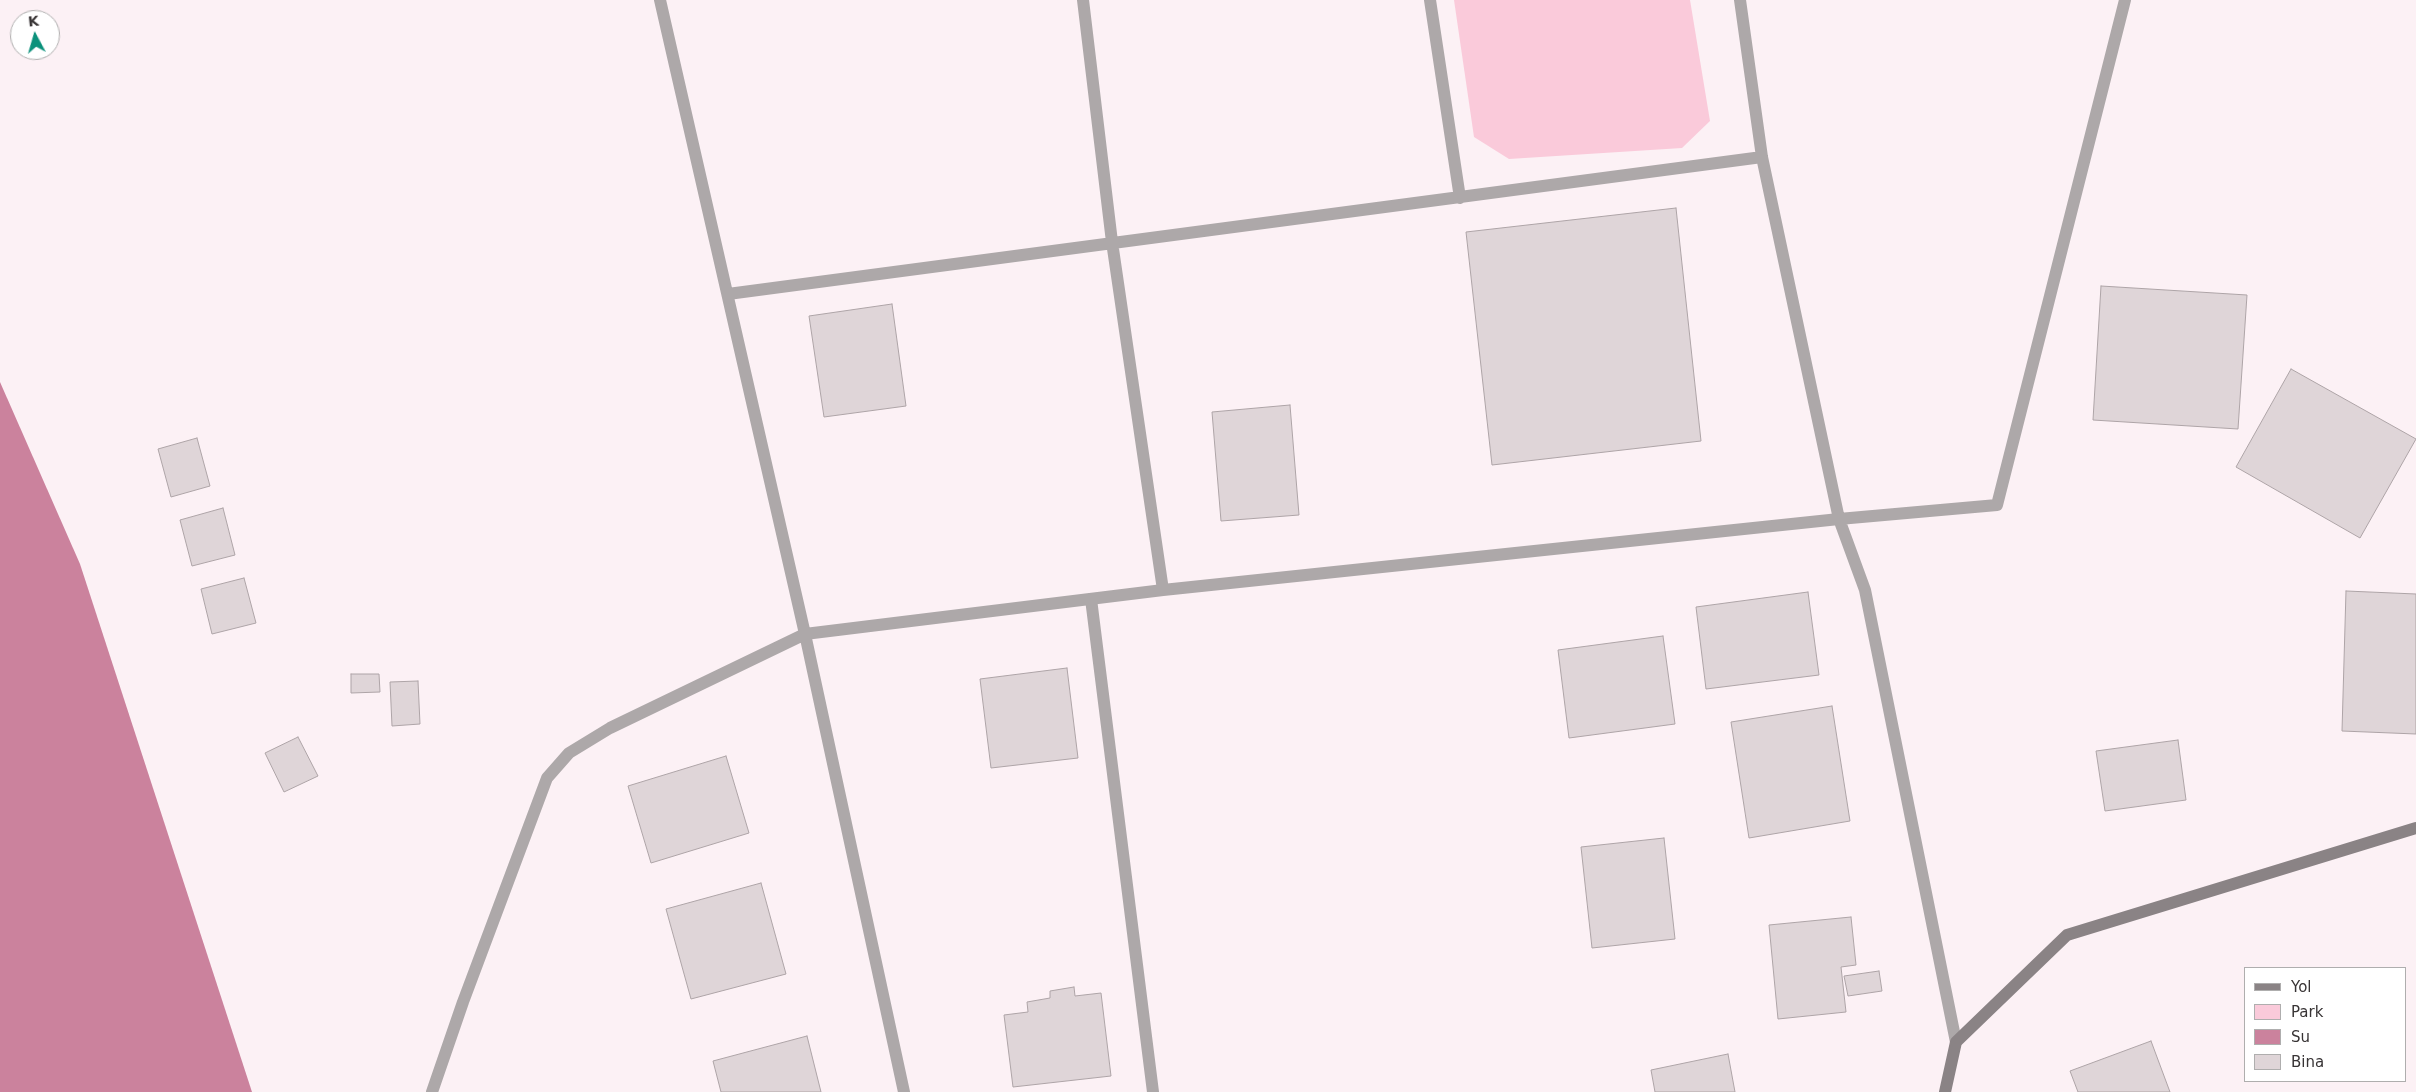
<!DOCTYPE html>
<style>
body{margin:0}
#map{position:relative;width:2416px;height:1092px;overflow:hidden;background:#fcf1f5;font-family:"DejaVu Sans",sans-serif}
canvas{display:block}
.legend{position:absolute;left:2244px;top:967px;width:162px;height:115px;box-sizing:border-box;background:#fff;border:1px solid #afaeae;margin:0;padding:6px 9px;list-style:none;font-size:15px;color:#383435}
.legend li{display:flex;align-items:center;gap:10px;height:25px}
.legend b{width:25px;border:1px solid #afaeae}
.north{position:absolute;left:10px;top:10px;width:50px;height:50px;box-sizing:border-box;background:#fff;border:1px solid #afaeae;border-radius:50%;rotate:354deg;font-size:14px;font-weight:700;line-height:20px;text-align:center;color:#383435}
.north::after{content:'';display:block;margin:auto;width:18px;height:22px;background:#0b917b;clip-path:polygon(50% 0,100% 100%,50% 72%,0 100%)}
</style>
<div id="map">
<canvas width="2416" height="1092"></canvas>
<ul class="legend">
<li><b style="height:6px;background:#8a8385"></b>Yol</li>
<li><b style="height:14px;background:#facada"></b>Park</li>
<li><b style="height:14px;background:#cb829d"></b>Su</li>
<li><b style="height:14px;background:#dfd5d8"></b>Bina</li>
</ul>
<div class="north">K</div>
</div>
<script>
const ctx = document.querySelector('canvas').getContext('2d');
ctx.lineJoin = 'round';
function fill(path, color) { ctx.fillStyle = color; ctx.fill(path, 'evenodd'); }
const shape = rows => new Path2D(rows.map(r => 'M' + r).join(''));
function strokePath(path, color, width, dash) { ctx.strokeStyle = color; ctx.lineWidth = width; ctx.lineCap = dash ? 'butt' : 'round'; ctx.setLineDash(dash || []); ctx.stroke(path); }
fill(shape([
 [1454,0,1690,0,1710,121,1682,148,1509,159,1474,137]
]), '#facada');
fill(shape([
 [0,382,80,564,252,1092,0,1092]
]), '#cb829d');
const building = shape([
 [1676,208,1701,441,1492,465,1466,232,1676,208],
 [2101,286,2247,295,2238,429,2093,420,2101,286],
 [892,304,906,406,824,417,809,316,892,304],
 [2291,369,2416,439,2360,538,2236,467,2291,369],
 [1290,405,1299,515,1221,521,1212,412,1290,405],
 [197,438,210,486,171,497,158,449,197,438],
 [223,508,235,555,192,566,180,520,223,508],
 [244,578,256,623,212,634,201,589,244,578],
 [2346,591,2416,594,2416,734,2342,731,2346,591],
 [1808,592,1819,675,1706,689,1696,607,1808,592],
 [1663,636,1675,724,1569,738,1558,650,1663,636],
 [1067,668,1078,758,991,768,980,679,1067,668],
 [351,674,379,674,380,692,351,693,351,674],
 [418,681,420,724,392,726,390,682,418,681],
 [1832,706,1850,821,1749,838,1731,722,1832,706],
 [298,737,318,776,284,792,265,753,298,737],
 [2178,740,2186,800,2105,811,2096,751,2178,740],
 [726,756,749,833,651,863,628,786,726,756],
 [1664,838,1675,939,1592,948,1581,847,1664,838],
 [761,883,786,974,691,999,666,909,761,883],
 [1851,917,1856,965,1841,967,1846,1012,1778,1019,1769,925,1851,917],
 [1879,971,1882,991,1848,996,1844,976,1879,971],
 [1074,987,1075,996,1101,993,1111,1076,1013,1087,1004,1015,1028,1012,1027,1002,1050,998,1050,991,1074,987],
 [807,1036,821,1092,721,1092,713,1061,807,1036],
 [2151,1041,2170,1092,2078,1092,2070,1071,2151,1041],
 [1728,1054,1735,1092,1655,1092,1651,1070,1728,1054]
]);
fill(building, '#dfd5d8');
strokePath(building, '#aea4a7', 1);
strokePath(shape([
 [1091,599,1153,1092]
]), '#ada8a9', 12);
strokePath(shape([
 [660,0,805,634,904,1092],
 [1083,0,1112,242,1163,590],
 [1430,0,1460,198],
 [1740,0,1762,157,1839,519,1865,590,1956,1042],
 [728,294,1762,157],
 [432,1092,463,1002,547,778,569,753,610,728,805,634,1163,590,1839,519,1997,505,2125,0]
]), '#ada8a9', 12);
strokePath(shape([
 [1945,1092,1956,1042,2067,935,2416,828]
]), '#8a8385', 12);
</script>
